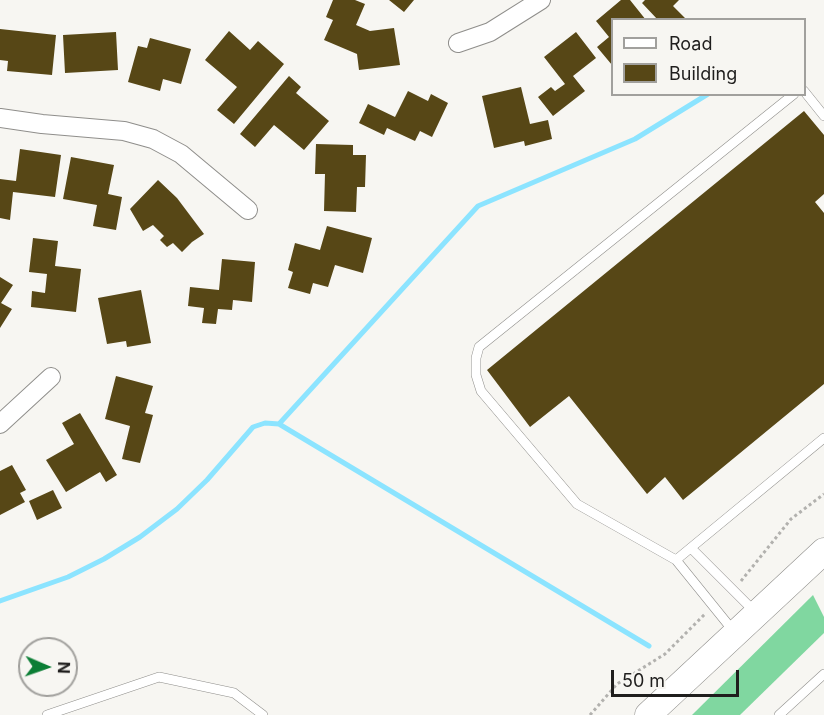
<!DOCTYPE html>
<style>
body{margin:0}
#map{position:relative;width:824px;height:715px;overflow:hidden;background:#f7f6f2;font-family:Inter,sans-serif}
canvas{display:block}
.legend{position:absolute;left:611px;top:18px;width:195px;height:78px;box-sizing:border-box;background:#f7f6f2;border:2px solid #a1a09d;margin:0;padding:8px 10px;list-style:none;font-size:18px;color:#1f1e1d}
.legend li{display:flex;align-items:center;gap:12px;height:30px}
.legend b{width:30px;border:2px solid #a1a09d}
.north{position:absolute;left:18px;top:637px;width:60px;height:60px;box-sizing:border-box;background:#f7f6f2;border:2px solid #a1a09d;border-radius:50%;rotate:92deg;font-size:16px;font-weight:700;line-height:24px;text-align:center;color:#1f1e1d}
.north::after{content:'';display:block;margin:auto;width:21px;height:27px;background:#0b7e35;clip-path:polygon(50% 0,100% 100%,50% 72%,0 100%)}
.scale{position:absolute;left:611px;top:670px;width:128px;height:27px;box-sizing:border-box;border:3px solid #1f1e1d;border-top:0;padding-left:8px;font-size:18px;line-height:21px;white-space:nowrap;color:#1f1e1d;-webkit-text-stroke:4px #f7f6f2;paint-order:stroke}
</style>
<div id="map">
<canvas width="824" height="715"></canvas>
<ul class="legend">
<li><b style="height:8px;background:#fff"></b>Road</li>
<li><b style="height:16px;background:#574716"></b>Building</li>
</ul>
<div class="north">N</div>
<div class="scale">50 m</div>
</div>
<script>
const ctx = document.querySelector('canvas').getContext('2d');
ctx.lineJoin = 'round';
function fill(path, color) { ctx.fillStyle = color; ctx.fill(path, 'evenodd'); }
const shape = rows => new Path2D(rows.map(r => 'M' + r).join(''));
function strokePath(path, color, width, dash) { ctx.strokeStyle = color; ctx.lineWidth = width; ctx.lineCap = dash ? 'butt' : 'round'; ctx.setLineDash(dash || []); ctx.stroke(path); }
fill(shape([
 [813,595,824,617,824,633,740,715,692,715]
]), '#80d7a0');
strokePath(shape([
 [279,424,478,206,635,139,708,94],
 [0,601,68,577,104,559,140,537,177,509,207,480,253,427,265,423,279,424,649,646]
]), '#8ce4ff', 5);
fill(shape([
 [333,0,355,0,365,4,356,25,370,31,394,28,400,65,359,70,357,54,324,40,333,20,326,17],
 [389,0,414,0,404,12],
 [621,0,630,0,646,20,612,20,612,65,597,47,609,37,596,21],
 [645,0,679,0,673,6,687,20,658,20,642,3],
 [0,29,56,35,52,75,7,71,8,61,0,60],
 [229,31,250,50,258,41,284,64,234,124,217,110,237,87,205,60],
 [116,32,118,70,65,73,63,35],
 [576,32,596,58,573,76,585,91,553,116,538,97,551,87,555,91,565,84,544,57],
 [150,38,191,49,181,84,163,79,160,91,128,82,138,46,147,48],
 [289,76,301,87,296,93,329,121,304,150,274,125,255,147,240,134],
 [521,87,530,124,548,120,552,139,525,146,524,141,494,148,482,96],
 [408,91,428,101,431,94,448,103,432,137,420,131,415,141,387,128,384,135,359,123,368,104,395,117],
 [804,111,824,135,824,194,815,202,824,213,824,384,683,500,665,477,647,494,569,396,530,427,487,370],
 [316,144,353,145,353,155,366,155,365,187,357,187,356,212,324,211,325,174,315,174],
 [20,149,61,155,55,197,13,192,10,220,0,218,0,179,16,181],
 [71,157,114,165,108,194,122,197,116,230,93,226,97,205,63,199],
 [158,180,177,198,204,234,192,242,182,252,173,243,167,247,160,240,164,236,153,225,143,231,130,209],
 [327,226,372,238,363,273,335,265,328,287,313,283,310,294,288,288,293,272,288,270,295,243,320,250],
 [33,238,58,241,55,266,81,269,76,312,31,307,32,291,45,293,47,274,29,272],
 [222,259,255,262,252,302,233,300,232,310,218,309,216,324,202,323,204,308,188,306,190,287,219,290],
 [0,277,13,285,1,303,12,309,0,328],
 [141,290,151,343,127,347,126,341,107,344,98,298],
 [116,376,153,386,145,413,153,415,140,463,122,459,130,426,105,419],
 [80,413,117,475,106,482,100,472,66,492,46,460,74,444,62,423],
 [12,465,26,490,20,493,25,502,0,515,0,471],
 [53,490,62,508,37,520,29,501]
]), '#574716');
const lane = shape([
 [804,91,824,116],
 [794,94,479,347,476,358,476,375,481,391,577,504,676,560,824,438],
 [691,548,755,612],
 [676,560,735,633],
 [47,715,159,677,234,693,263,715],
 [779,715,824,674]
]);
const street = shape([
 [458,43,490,32,541,0],
 [0,118,42,124,124,131,153,139,181,154,248,210],
 [0,424,51,377]
]);
const secondary = shape([
 [648,715,824,551]
]);
strokePath(lane, '#8f8e8b', 10);
strokePath(street, '#8f8e8b', 20);
strokePath(secondary, '#8f8e8b', 27);
strokePath(shape([
 [741,581,791,519,824,494],
 [590,715,617,684,665,654,705,614]
]), '#b2b1ae', 3, [3, 3]);
strokePath(lane, '#fff', 9);
strokePath(street, '#fff', 18);
strokePath(secondary, '#fff', 26);
</script>
